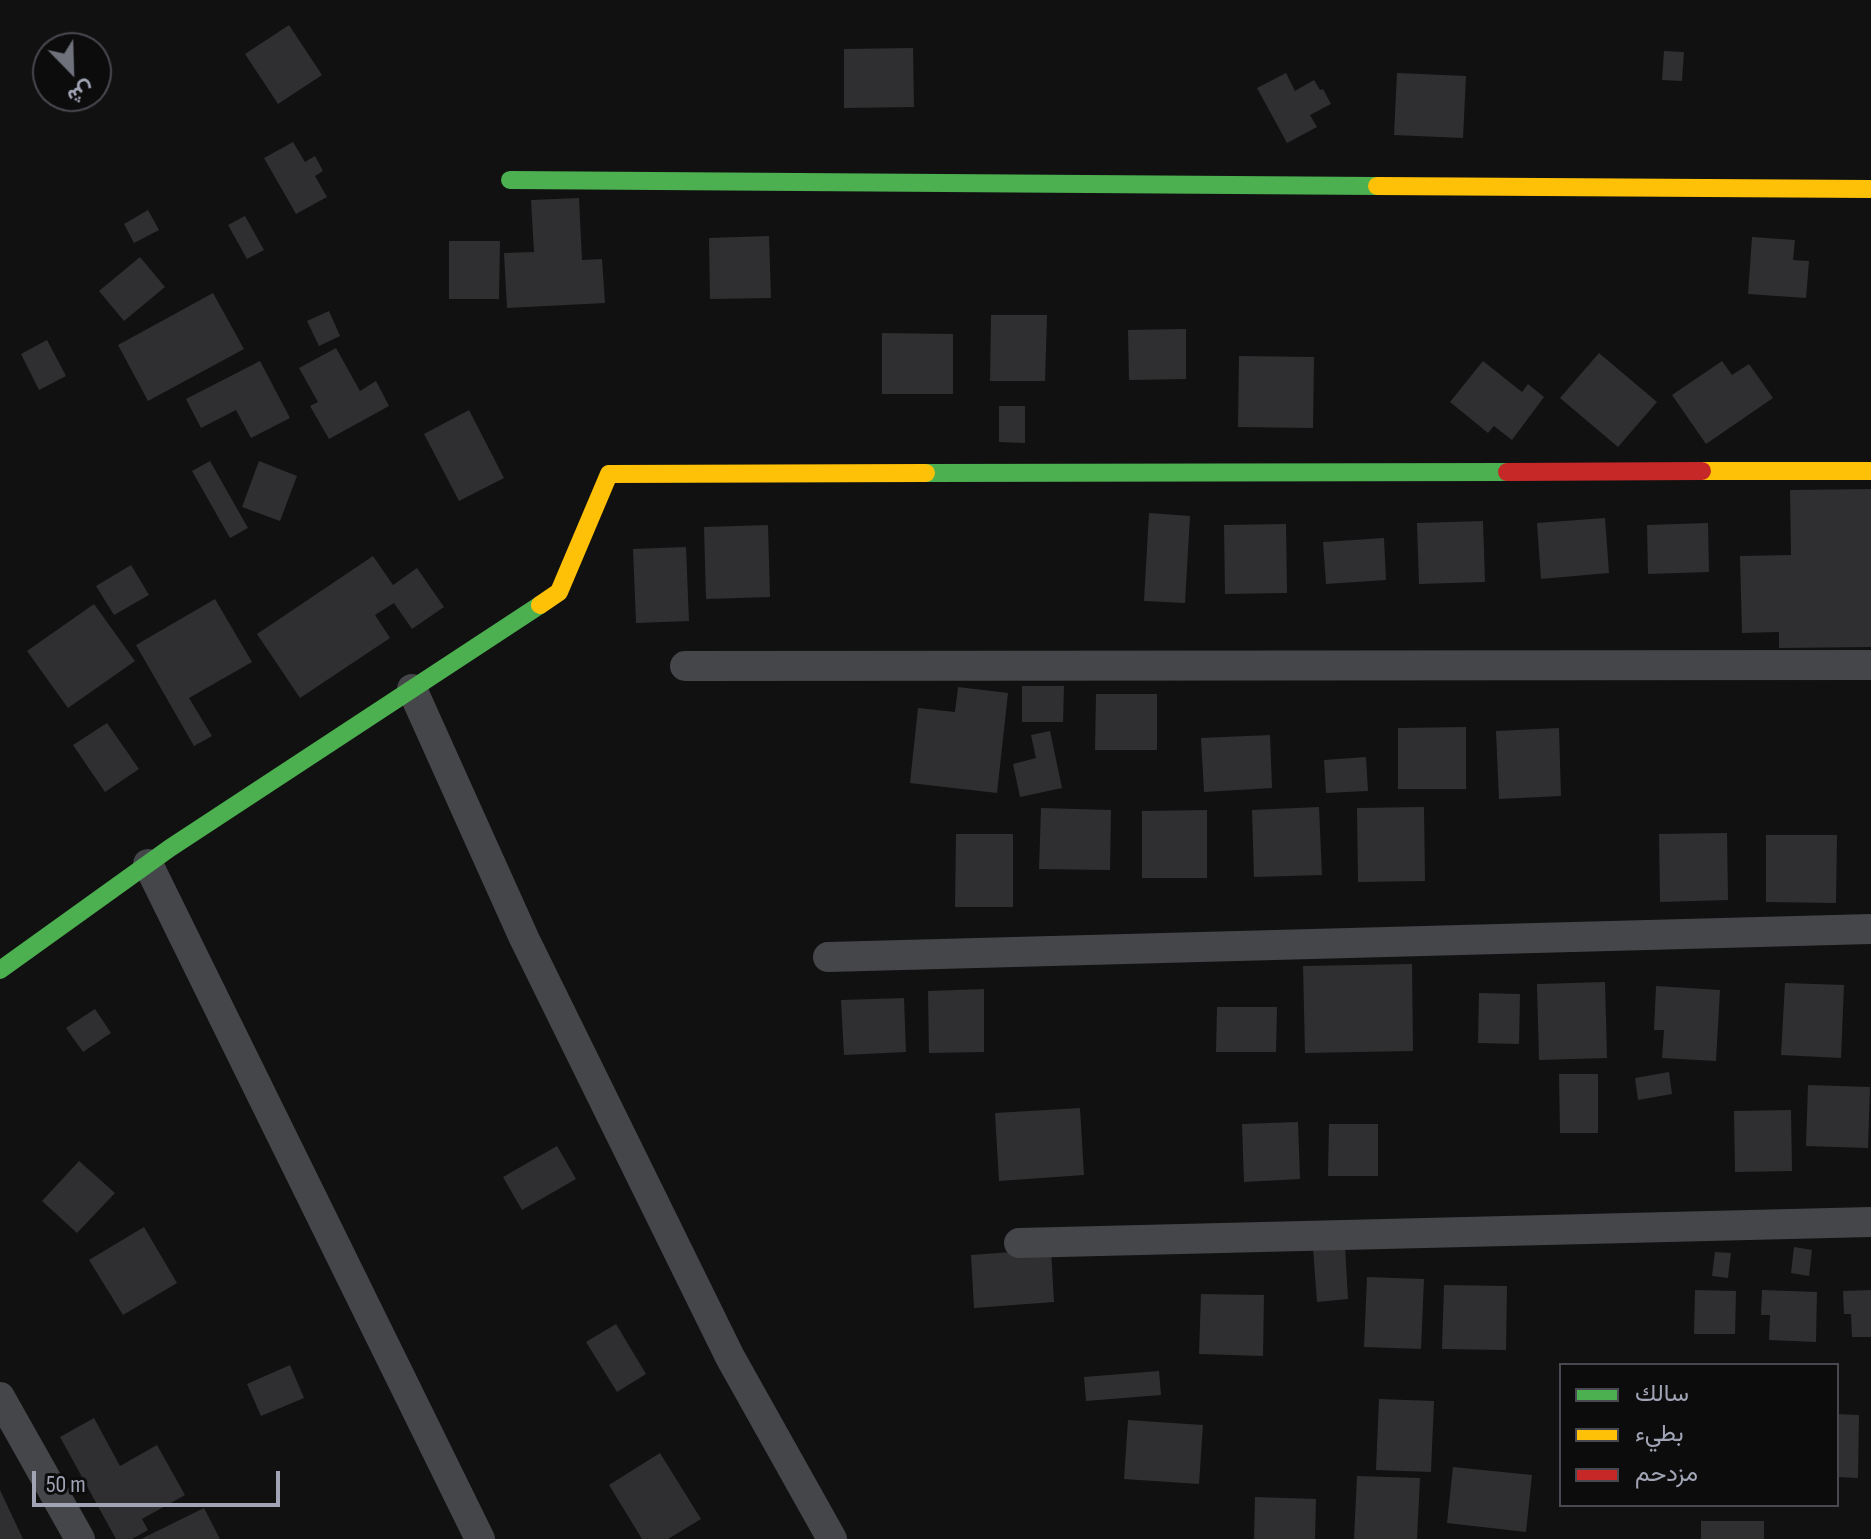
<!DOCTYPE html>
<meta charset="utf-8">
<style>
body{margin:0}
#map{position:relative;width:1871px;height:1539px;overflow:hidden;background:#111;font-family:"Sofia Sans Condensed",Vazirmatn,sans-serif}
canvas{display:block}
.legend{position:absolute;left:1559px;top:1363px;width:280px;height:144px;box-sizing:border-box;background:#0c0c0d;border:2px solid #484950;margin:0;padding:10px 14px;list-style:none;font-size:24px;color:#a1a4b4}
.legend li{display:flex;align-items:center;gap:16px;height:40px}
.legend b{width:40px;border:2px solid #484950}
.north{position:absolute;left:32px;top:32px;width:80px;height:80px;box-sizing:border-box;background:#0c0c0d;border:2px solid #484950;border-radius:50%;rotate:157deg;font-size:22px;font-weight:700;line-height:32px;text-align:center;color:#a1a4b4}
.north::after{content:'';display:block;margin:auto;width:28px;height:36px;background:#6f717b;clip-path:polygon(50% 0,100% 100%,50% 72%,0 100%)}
.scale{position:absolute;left:32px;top:1471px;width:248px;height:36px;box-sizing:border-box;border:4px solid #a1a4b4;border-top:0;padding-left:10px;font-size:24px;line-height:28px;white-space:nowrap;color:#a1a4b4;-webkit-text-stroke:6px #0c0c0d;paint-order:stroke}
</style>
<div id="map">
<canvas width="1871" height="1539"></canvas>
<ul class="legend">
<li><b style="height:10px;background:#4caf50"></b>سالك</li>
<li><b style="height:10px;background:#ffc107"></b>بطيء</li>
<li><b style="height:10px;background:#c62828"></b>مزدحم</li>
</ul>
<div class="north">ش</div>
<div class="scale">50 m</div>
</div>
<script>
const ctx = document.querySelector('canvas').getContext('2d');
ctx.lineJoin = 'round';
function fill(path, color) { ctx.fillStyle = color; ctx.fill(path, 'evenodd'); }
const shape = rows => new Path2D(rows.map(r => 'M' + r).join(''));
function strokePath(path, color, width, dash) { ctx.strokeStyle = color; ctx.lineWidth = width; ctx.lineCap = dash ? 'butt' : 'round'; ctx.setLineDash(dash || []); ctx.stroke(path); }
fill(shape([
 [289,25,322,75,278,104,245,54],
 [913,48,914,107,844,108,844,49],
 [1664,51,1684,52,1682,81,1662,80],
 [1286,73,1295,91,1314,80,1320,90,1323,89,1331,104,1310,115,1317,127,1287,143,1257,88],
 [1397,73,1466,76,1463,138,1394,135],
 [293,142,305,162,315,156,323,171,315,176,327,197,296,214,264,158],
 [579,198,582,260,602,259,605,303,507,308,504,253,534,252,531,200],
 [148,210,159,230,134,243,124,224],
 [245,216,264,250,247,259,228,225],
 [769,236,771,298,710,299,709,238],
 [1752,237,1795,240,1793,260,1809,261,1806,298,1748,294],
 [449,241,500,241,499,299,449,299],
 [140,257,165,287,124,321,99,291],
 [213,293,244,349,148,401,118,345],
 [329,311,340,336,319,346,307,321],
 [991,315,1047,315,1045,381,990,381],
 [1186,329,1186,379,1129,380,1128,330],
 [882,333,953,334,953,394,882,394],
 [47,340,66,376,39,390,21,354],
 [336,348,360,391,376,381,389,406,329,439,310,406,318,402,299,368],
 [1599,353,1657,402,1618,447,1560,398],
 [1239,356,1314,357,1313,428,1238,427],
 [260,361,290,418,251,438,236,410,201,428,186,399],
 [1483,361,1522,392,1528,384,1544,397,1512,440,1494,426,1488,433,1450,402],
 [1722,361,1732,375,1749,364,1773,398,1706,444,1672,395],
 [999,406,1025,406,1025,443,999,442],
 [469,410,504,478,459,501,424,434],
 [210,461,248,528,230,538,192,471],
 [259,461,297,476,280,521,242,507],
 [1871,489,1871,647,1779,648,1779,632,1742,633,1740,556,1791,555,1790,490],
 [1149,513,1190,516,1185,603,1144,601],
 [1605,518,1609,573,1541,579,1537,523],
 [1483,521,1485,582,1419,584,1417,523],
 [1708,523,1709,572,1648,574,1647,525],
 [1286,524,1287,593,1225,594,1224,525],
 [768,525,770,597,706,599,704,527],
 [1384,538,1386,580,1326,584,1323,542],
 [686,547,689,621,636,623,633,549],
 [373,556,393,585,417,568,444,607,412,629,394,603,375,615,390,638,300,698,257,634],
 [131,565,149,595,114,615,96,586],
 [215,599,252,662,189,698,212,736,194,746,136,645],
 [94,604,135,661,68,708,27,651],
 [1022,686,1064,686,1063,722,1022,722],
 [958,687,1008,693,997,793,910,783,918,708,955,712],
 [1096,694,1157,694,1157,750,1095,750],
 [107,723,139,769,105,792,73,745],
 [1466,727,1466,789,1398,789,1398,728],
 [1559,728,1561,796,1499,799,1496,731],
 [1050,731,1062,788,1020,797,1013,764,1036,758,1031,735],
 [1270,735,1272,788,1204,792,1201,738],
 [1366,757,1368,791,1326,793,1324,760],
 [1319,807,1322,875,1254,877,1252,810],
 [1424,807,1425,881,1358,882,1357,808],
 [1041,808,1111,810,1110,870,1039,869],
 [1207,810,1207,878,1142,878,1142,811],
 [1727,833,1728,900,1660,902,1659,834],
 [956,834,1013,834,1013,907,955,907],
 [1766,835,1837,835,1836,903,1766,902],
 [1412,964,1413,1051,1305,1053,1303,966],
 [1605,982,1607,1058,1539,1060,1537,984],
 [1785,983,1844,985,1841,1058,1781,1055],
 [1656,986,1720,990,1716,1061,1662,1058,1664,1030,1654,1030],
 [984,989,984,1052,929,1053,928,991],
 [1479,993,1520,994,1519,1044,1478,1043],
 [904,998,906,1052,844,1055,841,1000],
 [1217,1007,1277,1007,1276,1052,1216,1052],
 [95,1009,111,1033,83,1052,66,1028],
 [1669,1072,1672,1094,1638,1100,1635,1078],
 [1559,1074,1598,1074,1598,1133,1560,1133],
 [1808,1085,1870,1087,1868,1148,1806,1146],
 [1080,1108,1084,1175,999,1181,995,1113],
 [1791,1110,1792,1171,1735,1172,1734,1111],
 [1298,1122,1300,1179,1244,1182,1242,1124],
 [1329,1124,1378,1124,1378,1176,1328,1176],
 [557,1146,576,1179,522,1210,503,1177],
 [79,1161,115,1193,77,1233,42,1201],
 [144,1227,177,1283,123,1315,89,1260],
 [1345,1246,1348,1299,1317,1302,1313,1248],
 [1794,1247,1812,1250,1809,1276,1791,1273],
 [1051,1249,1054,1302,974,1308,971,1255],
 [1715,1252,1731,1253,1728,1278,1712,1276],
 [1367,1277,1424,1279,1421,1349,1364,1347],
 [1444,1285,1507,1286,1506,1350,1442,1349],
 [1695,1290,1736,1291,1735,1334,1694,1334],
 [1762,1290,1817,1292,1816,1342,1769,1340,1770,1315,1761,1315],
 [1871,1290,1871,1337,1852,1337,1851,1314,1844,1314,1843,1291],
 [1201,1294,1264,1295,1263,1356,1199,1354],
 [616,1324,646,1374,617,1392,586,1342],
 [290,1365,304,1398,261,1416,247,1384],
 [1159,1371,1161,1395,1086,1401,1084,1377],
 [1379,1399,1434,1401,1431,1472,1376,1470],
 [1837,1414,1859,1415,1858,1478,1837,1477],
 [94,1418,120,1466,157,1445,185,1495,142,1519,148,1530,132,1539,116,1539,60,1437],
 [1128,1420,1203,1425,1199,1484,1124,1479],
 [660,1453,701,1519,668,1539,642,1539,609,1485],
 [1453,1467,1532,1475,1526,1532,1447,1523],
 [1357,1476,1420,1478,1417,1539,1354,1539],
 [0,1490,23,1539,0,1539],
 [1255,1497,1316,1499,1315,1539,1254,1539],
 [204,1508,220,1539,141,1539],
 [1701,1521,1764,1521,1764,1539,1701,1539]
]), '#2f2f31');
strokePath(shape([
 [685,666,1871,665],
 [412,689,524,938,730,1357,832,1539],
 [148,864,480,1539],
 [828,957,1871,929],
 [1019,1243,1871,1222],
 [0,1397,80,1539]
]), '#45464a', 30);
strokePath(shape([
 [510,180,1377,186],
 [926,473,1507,472],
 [0,970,170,848,540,605]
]), '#4caf50', 18);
strokePath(shape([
 [1377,186,1871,189],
 [1702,471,1871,471],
 [540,605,559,592,609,474,926,473]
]), '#ffc107', 18);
strokePath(shape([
 [1507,472,1702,471]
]), '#c62828', 18);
</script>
